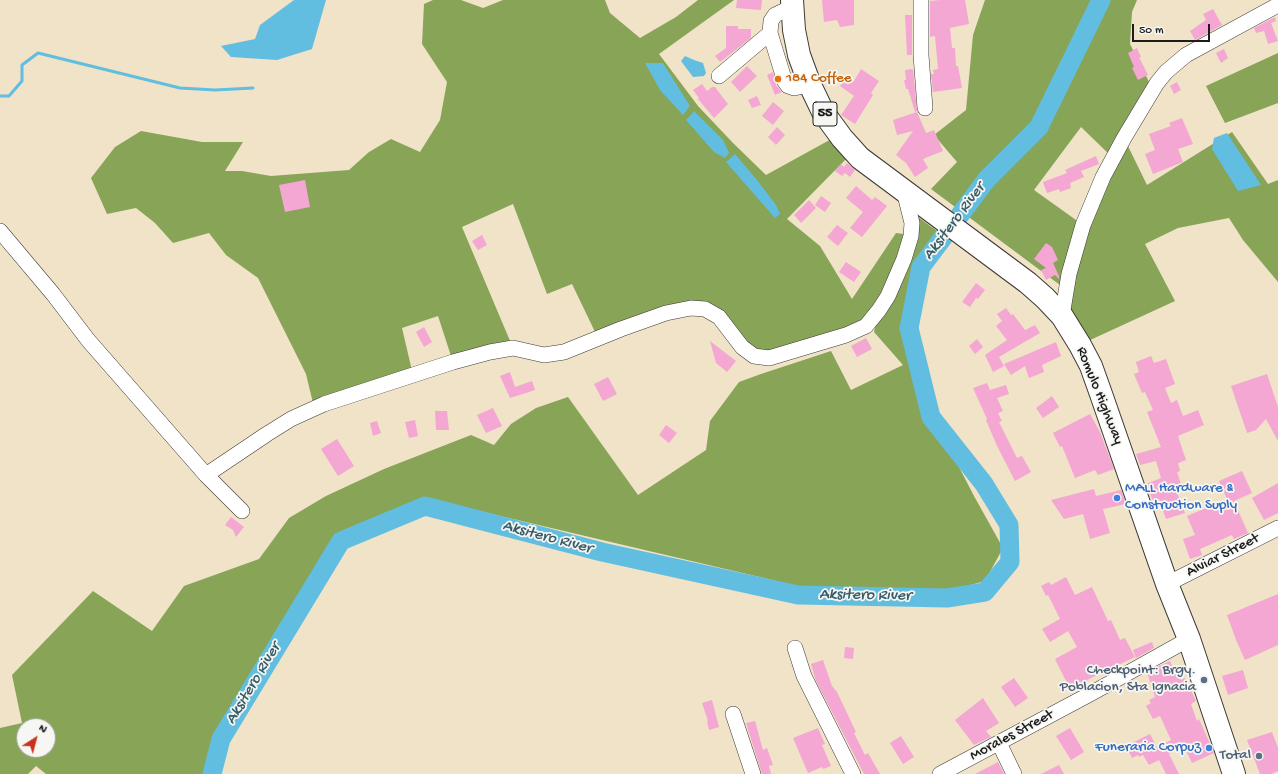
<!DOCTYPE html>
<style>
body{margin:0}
#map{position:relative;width:1278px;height:774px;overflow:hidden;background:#f0e3c8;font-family:"Gochi Hand",sans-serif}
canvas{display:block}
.north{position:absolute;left:16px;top:718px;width:40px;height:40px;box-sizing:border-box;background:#f6f6f2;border:1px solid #9f9f9c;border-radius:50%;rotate:36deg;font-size:11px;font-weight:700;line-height:16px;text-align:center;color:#1c1c1c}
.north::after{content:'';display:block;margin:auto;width:14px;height:18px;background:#c8321e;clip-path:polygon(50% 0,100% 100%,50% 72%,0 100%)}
.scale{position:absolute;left:1132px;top:24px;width:78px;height:18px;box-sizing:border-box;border:2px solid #1c1c1c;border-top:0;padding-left:5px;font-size:12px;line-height:14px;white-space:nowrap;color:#1c1c1c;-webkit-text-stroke:3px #f6f6f2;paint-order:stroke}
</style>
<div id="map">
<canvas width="1278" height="774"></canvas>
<div class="north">N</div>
<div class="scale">50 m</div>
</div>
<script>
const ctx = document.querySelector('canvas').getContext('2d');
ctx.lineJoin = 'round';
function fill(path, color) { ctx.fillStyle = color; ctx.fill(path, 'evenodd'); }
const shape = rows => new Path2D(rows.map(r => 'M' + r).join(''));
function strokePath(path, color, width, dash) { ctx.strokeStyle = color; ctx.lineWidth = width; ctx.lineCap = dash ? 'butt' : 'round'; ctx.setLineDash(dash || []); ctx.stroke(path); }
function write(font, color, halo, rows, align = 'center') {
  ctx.font = font + ' "Gochi Hand",sans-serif'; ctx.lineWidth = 3.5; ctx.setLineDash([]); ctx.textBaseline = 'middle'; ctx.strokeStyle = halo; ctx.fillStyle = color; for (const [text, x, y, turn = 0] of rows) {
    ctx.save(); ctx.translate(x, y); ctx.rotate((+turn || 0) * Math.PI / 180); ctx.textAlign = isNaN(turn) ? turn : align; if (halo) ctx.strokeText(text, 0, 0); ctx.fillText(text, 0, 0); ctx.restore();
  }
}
fill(shape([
 [433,0,461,0,483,8,503,0,605,0,610,13,640,38,676,17,698,0,734,0,659,54,698,106,733,143,766,175,835,137,851,154,787,219,820,246,852,299,896,233,911,235,918,217,941,234,921,267,909,328,930,411,974,496,1003,548,985,581,949,591,802,587,428,499,342,531,215,733,205,774,46,774,36,766,28,774,0,774,0,728,22,723,12,675,93,591,152,631,184,586,259,559,289,518,326,496,384,469,471,435,494,445,511,424,536,408,568,397,638,495,706,450,710,421,739,382,761,374,831,351,851,390,903,365,874,332,879,311,866,326,758,357,705,309,598,338,572,284,547,294,513,204,462,227,513,348,453,362,438,316,402,328,413,375,313,403,306,374,258,278,226,255,209,233,173,243,155,223,136,208,107,214,91,178,115,147,141,131,202,142,243,142,225,171,242,171,271,176,349,170,369,152,391,139,420,152,440,120,447,82,422,44,424,4],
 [24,726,48,726,48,750,24,750],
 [985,0,1137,0,1132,12,1130,44,1153,90,1124,138,1147,185,1232,132,1268,184,1278,180,1278,282,1243,240,1229,218,1178,228,1145,244,1175,301,1088,341,1064,303,1060,285,931,189,957,162,934,135,966,110,973,35],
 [1081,127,1113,158,1083,225,1034,190],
 [1278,53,1278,103,1225,123,1206,86]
]), '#87a457');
fill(shape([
 [294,0,326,0,312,49,277,60,231,57,221,46,255,39,260,25],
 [685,56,694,60,703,63,706,73,704,76,693,77,681,61],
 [645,63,663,63,690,106,683,115,660,90],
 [694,111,723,140,729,153,725,158,714,152,686,120],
 [1227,133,1261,185,1238,191,1212,149,1214,138],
 [735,154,757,180,776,205,780,214,775,218,726,162]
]), '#62bee0');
strokePath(shape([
 [0,96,9,96,22,81,22,65,38,53,180,88,215,90,253,88]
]), '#62bee0', 3);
strokePath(shape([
 [212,774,221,739,341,541,425,506,602,552,798,595,947,598,985,592,1010,562,1009,525,984,484,931,417,909,328,921,267,987,179,1039,127,1101,0]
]), '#62bee0', 19);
fill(shape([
 [737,0,762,0,761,10,736,8],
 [822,0,854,0,854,25,840,27,837,20,824,22],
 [940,0,965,0,969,24,950,28,952,48,955,48,956,66,958,66,962,88,933,92,931,74,934,74,933,70,938,69,935,36,930,37,930,1],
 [1213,9,1222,25,1195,40,1190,31,1206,20,1203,14],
 [905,15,912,15,912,55,907,55],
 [1275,17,1276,21,1271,23,1278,41,1268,44,1264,31,1256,33,1254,28],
 [726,26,738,26,738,29,751,29,751,38,720,62,715,56,726,48],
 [1137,48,1141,57,1139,57,1148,75,1138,80,1132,68,1134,67,1128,53],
 [1224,49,1228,58,1221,63,1216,53],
 [747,66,757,76,740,92,731,82],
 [861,69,879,81,871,93,873,95,855,124,841,115,854,96,840,86,847,76,854,81],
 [913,69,917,111,915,112,908,89,906,89,904,80,906,80,905,70],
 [773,72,776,85,782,92,775,95,767,75],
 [1177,82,1181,90,1174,94,1170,86],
 [702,84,707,91,712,87,715,87,728,104,714,118,698,99,699,98,693,90],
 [757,96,761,105,752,108,748,100],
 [773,102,784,111,773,125,762,116],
 [917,112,926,133,934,130,943,151,923,159,928,168,915,177,906,163,896,155,913,131,897,135,893,120],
 [1182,118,1193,144,1178,149,1183,162,1153,174,1145,154,1155,150,1149,134,1171,126,1169,123],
 [777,127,785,135,776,145,768,137],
 [1096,156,1099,164,1081,171,1084,177,1070,183,1071,188,1060,192,1059,189,1047,193,1043,182,1067,173,1065,170],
 [847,163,855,170,850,177,845,173,842,176,835,171,841,164,844,167],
 [305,180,310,207,285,212,279,185],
 [856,186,872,200,875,197,887,206,862,237,850,228,863,212,846,198],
 [821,196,831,203,825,212,815,205],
 [809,200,816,208,801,223,794,215],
 [837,225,848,233,838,246,827,237],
 [482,235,487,245,478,250,472,241],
 [1046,243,1052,247,1058,260,1053,263,1059,276,1059,279,1055,275,1046,280,1041,270,1046,268,1034,259],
 [846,262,861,272,854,282,839,272],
 [976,283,985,290,978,299,976,298,970,307,962,302],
 [1006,308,1011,315,1013,314,1025,330,1035,325,1040,333,999,357,1004,366,993,372,985,355,1007,340,996,326,1002,321,997,314],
 [424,327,432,342,424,347,416,332],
 [866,338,872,349,857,357,851,346],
 [977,339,983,347,975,354,969,346],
 [710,341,736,361,727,372,716,363],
 [1056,342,1061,356,1042,365,1044,372,1029,378,1025,366,1011,375,1004,364],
 [1151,356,1154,363,1166,359,1175,384,1165,388,1171,403,1177,400,1183,416,1198,410,1204,425,1178,436,1186,460,1178,463,1180,471,1177,472,1182,487,1176,490,1185,513,1166,519,1159,499,1153,501,1146,484,1161,478,1156,461,1140,465,1136,454,1161,447,1147,412,1153,410,1145,392,1142,393,1134,374,1139,372,1136,362],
 [510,372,515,387,532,381,535,390,510,398,500,376],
 [1267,374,1278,407,1278,441,1266,419,1256,430,1247,433,1231,386],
 [608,377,617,394,603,401,594,384],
 [987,383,990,390,1006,385,1009,394,997,398,1003,411,998,413,1002,421,999,422,1017,458,1022,456,1031,472,1015,481,997,446,986,420,987,419,973,388],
 [1052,396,1059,407,1043,418,1036,408],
 [493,408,502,426,486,433,477,415],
 [435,411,447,411,449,430,436,430],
 [1090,414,1100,432,1114,469,1098,475,1095,470,1075,478,1062,446,1060,447,1053,433],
 [415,420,418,436,409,438,405,422],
 [377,421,381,433,373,436,370,423],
 [666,425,677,433,669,443,659,435],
 [337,439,354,466,338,476,321,449],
 [1242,471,1252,493,1234,501,1248,533,1234,539,1232,535,1200,549,1202,555,1190,559,1183,539,1195,535,1187,516,1227,499,1219,481],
 [1278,483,1278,513,1264,520,1252,498],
 [1094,489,1096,496,1121,490,1126,504,1103,509,1110,533,1090,539,1083,514,1064,519,1051,500],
 [231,517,244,527,236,537,233,530,225,525],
 [1066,577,1075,595,1092,587,1108,621,1111,620,1120,640,1125,638,1135,657,1087,680,1087,682,1071,691,1055,659,1077,647,1068,631,1050,642,1042,629,1060,619,1048,595,1046,596,1041,586,1049,582,1051,585],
 [1278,594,1278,645,1245,660,1236,640,1227,615],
 [1152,642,1154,648,1136,658,1133,650],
 [845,647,854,648,853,659,844,658],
 [823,660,832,686,837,692,856,732,854,733,865,755,868,753,880,774,864,774,816,681,811,664],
 [1170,661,1174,671,1177,670,1181,680,1185,678,1196,701,1191,704,1197,721,1199,719,1214,753,1192,763,1184,746,1169,754,1179,774,1166,774,1159,760,1149,765,1143,755,1139,757,1138,755,1132,758,1126,746,1150,734,1157,747,1171,740,1160,716,1153,719,1146,706,1151,703,1149,700,1155,697,1147,672],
 [1243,670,1248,688,1228,695,1222,676],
 [1014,678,1028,698,1015,707,1001,687],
 [983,698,999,723,986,731,991,737,974,745,955,720],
 [712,700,719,727,709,730,707,722,708,721,702,703],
 [755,721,763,750,767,748,773,765,769,766,771,774,762,774,746,723],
 [818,728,825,744,822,745,831,766,823,769,822,767,808,773,793,738],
 [1070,728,1084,752,1071,760,1056,736],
 [1272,732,1278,748,1278,771,1271,774,1260,774,1247,740],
 [901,736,914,757,903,764,890,743],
 [998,762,1004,774,975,774],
 [1059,765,1064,774,1041,774]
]), '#f3a7d2');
const minor = shape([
 [921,0,921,55,925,108],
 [792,7,775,15,771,21,770,33,785,82,788,86,794,88,810,85],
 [719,76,770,33],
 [0,231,53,294,88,340,206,475,267,434,291,419,324,404,453,362,490,352,513,348,544,355,564,352,621,329,666,313,691,308,705,309,719,317,742,347,754,356,769,358,846,335,866,326,879,310,888,296,904,259,911,236,912,223,904,191],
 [1062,316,1069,274,1083,225,1103,177,1124,138,1157,83,1166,72,1186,55,1278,5],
 [206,475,242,511],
 [1167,584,1278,528],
 [795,648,804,676,853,774],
 [733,714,753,774],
 [999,743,1014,774],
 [940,774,1092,693,1189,639]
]);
const highway = shape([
 [792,0,794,30,799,55,810,85,823,112,842,138,860,158,1028,283,1045,298,1062,316,1080,345,1091,366,1101,394,1167,584,1189,639,1234,774]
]);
strokePath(minor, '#3c3a36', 16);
strokePath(highway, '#3c3a36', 24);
strokePath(minor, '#fff', 15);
strokePath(highway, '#fff', 22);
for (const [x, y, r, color] of [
 [778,79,4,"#e8710a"],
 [1117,498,4,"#3f7fe0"],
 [1204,680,4,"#5c6f8a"],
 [1209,748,4,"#3f7fe0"],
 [1259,756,4,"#5c6f8a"]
]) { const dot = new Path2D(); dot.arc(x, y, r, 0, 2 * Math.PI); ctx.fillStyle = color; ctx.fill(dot); strokePath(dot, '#f6f6f2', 1.5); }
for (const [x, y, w] of [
 [825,114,24]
]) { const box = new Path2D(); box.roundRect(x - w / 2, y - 12, w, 24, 3); ctx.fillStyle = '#f6f6f2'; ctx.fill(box); strokePath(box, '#1c1c1c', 1); }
write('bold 14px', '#1c1c1c', null, [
 ["55",825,114]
]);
write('15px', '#c56008', '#f6f6f2', [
 ["184 Coffee",786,79]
], 'left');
write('15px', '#1c1c1c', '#f6f6f2', [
 ["Romulo Highway",1099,396,68],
 ["Alviar Street",1223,556,-27],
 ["Morales Street",1012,736,-28]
]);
write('15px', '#366cbe', '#f6f6f2', [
 ["MALL Hardware &",1125,489],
 ["Construction Suply",1125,506],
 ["Funeraria Corpuz",1201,748,"right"]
], 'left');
write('15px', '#4e5e75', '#f6f6f2', [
 ["Checkpoint: Brgy.",1196,671],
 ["Poblacion, Sta Ignacia",1196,688],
 ["Total",1251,756]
], 'right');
write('italic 16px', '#385d6a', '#f6f6f2', [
 ["Aksitero River",955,222,-53],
 ["Aksitero River",547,538,15],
 ["Aksitero River",865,596,1],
 ["Aksitero River",254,684,-59]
]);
</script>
